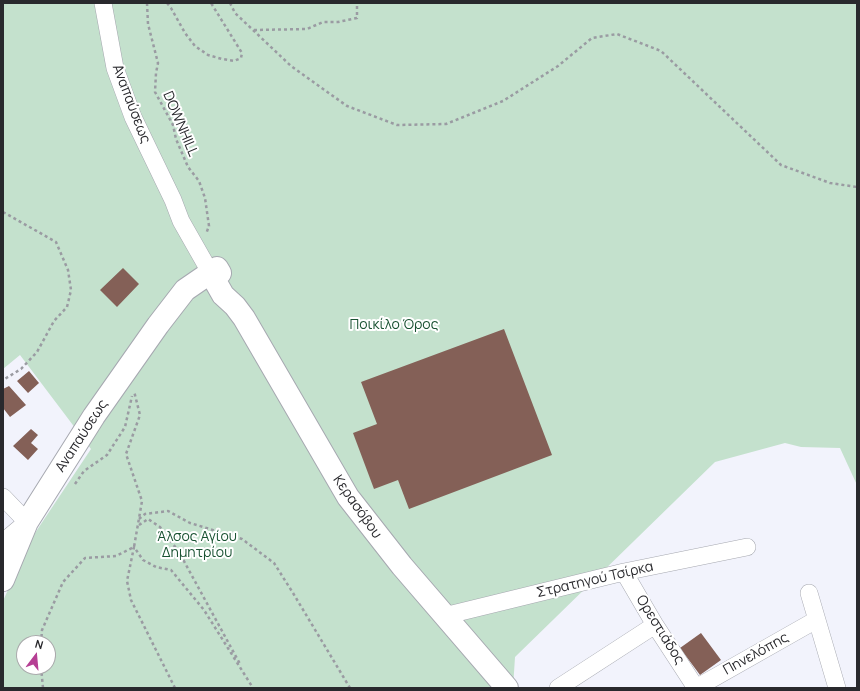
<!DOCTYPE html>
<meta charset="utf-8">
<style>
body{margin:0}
#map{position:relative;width:860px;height:691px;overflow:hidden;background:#f2f3fc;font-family:Manrope,sans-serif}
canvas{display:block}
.frame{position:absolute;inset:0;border:4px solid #29292d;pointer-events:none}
.north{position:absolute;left:16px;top:635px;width:40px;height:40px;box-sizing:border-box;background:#fff;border:1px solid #a9a9ab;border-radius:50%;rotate:16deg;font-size:11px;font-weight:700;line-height:16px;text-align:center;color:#29292d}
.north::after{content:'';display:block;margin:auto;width:14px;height:18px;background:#b63f94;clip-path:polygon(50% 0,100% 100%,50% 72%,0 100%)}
</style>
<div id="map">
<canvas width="860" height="691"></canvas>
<div class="frame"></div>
<div class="north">N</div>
</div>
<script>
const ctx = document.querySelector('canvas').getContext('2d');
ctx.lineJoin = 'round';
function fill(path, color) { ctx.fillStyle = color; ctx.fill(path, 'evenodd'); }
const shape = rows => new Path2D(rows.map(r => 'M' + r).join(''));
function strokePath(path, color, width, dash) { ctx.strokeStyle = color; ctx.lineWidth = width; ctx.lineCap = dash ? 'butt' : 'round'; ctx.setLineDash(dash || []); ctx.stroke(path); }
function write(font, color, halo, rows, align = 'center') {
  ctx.font = font + ' Manrope,sans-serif'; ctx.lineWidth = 4; ctx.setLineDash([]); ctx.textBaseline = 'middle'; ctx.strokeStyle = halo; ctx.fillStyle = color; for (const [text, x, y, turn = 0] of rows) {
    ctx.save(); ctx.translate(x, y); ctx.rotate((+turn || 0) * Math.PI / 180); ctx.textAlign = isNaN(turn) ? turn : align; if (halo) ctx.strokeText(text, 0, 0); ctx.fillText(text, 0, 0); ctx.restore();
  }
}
fill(shape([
 [3,3,857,3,857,485,840,448,801,447,785,443,715,462,515,657,513,688,3,688,3,601,29,542,91,449,20,355,3,369],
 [24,643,48,643,48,667,24,667]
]), '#c4e1cd');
fill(shape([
 [123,268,139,284,117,307,100,290],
 [504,329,552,455,409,509,398,480,374,489,353,433,377,424,361,382],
 [29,371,39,383,28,393,17,381],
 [9,386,26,405,10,417,3,408,3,389],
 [31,429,38,435,31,443,38,449,28,460,13,446],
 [701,633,721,660,700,675,680,648]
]), '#846057');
const minor = shape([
 [103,3,115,68,133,117,173,200,181,221,210,272],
 [3,497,27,522,3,542],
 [624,572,655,625,696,688],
 [809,593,837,688],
 [444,616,624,572,747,547],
 [558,688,655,625],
 [696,688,816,620]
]);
const tertiary = shape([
 [210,272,223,295,235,306,244,318,348,497,402,566,507,688],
 [3,580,27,522,94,416,158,325,185,290,217,268,220,273]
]);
strokePath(minor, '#a6a8b0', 18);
strokePath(tertiary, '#a6a8b0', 24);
strokePath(shape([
 [147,3,148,24,158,63,156,73,155,92,173,125,176,139,188,167,199,181,205,198,209,226,206,234],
 [167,3,171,8,185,33,195,46,208,55,222,59,234,61,241,58,242,53,211,3],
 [230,3,235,13,291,66,347,106,397,125,446,124,503,101,558,66,592,38,617,34,661,51,781,165,830,183,857,187],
 [254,30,307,29,323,22,338,22,357,18,357,3],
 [3,212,56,242,68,270,71,290,67,307,54,321,37,352,21,369,3,380],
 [75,484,84,471,107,455,125,427,132,396],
 [139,519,145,514,168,511,190,523,242,539,274,563,293,593,350,688],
 [139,525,148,519,160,527,179,552,240,664],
 [41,643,42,630,63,582,85,558,116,556,134,547,142,501,126,454,140,415,134,391],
 [41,667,43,688],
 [175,688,131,600,127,581,134,547,143,560,156,567,171,570,204,610,253,688]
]), '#9a9ba2', 2.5, [3, 3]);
strokePath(minor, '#fff', 17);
strokePath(tertiary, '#fff', 22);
write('14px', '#29292d', '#fff', [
 ["Αναπαύσεως",131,104,69],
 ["DOWNHILL",180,124,67],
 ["Αναπαύσεως",82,436,-57],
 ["Κερασόβου",357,507,55],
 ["Στρατηγού Τσίρκα",595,580,-13],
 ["Ορεστιάδος",660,630,58],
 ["Πηνελόπης",756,654,-29]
]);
write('14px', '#195232', '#fff', [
 ["Ποικίλο Όρος",394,325],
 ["Άλσος Αγίου",197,537],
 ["Δημητρίου",197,553]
]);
</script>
